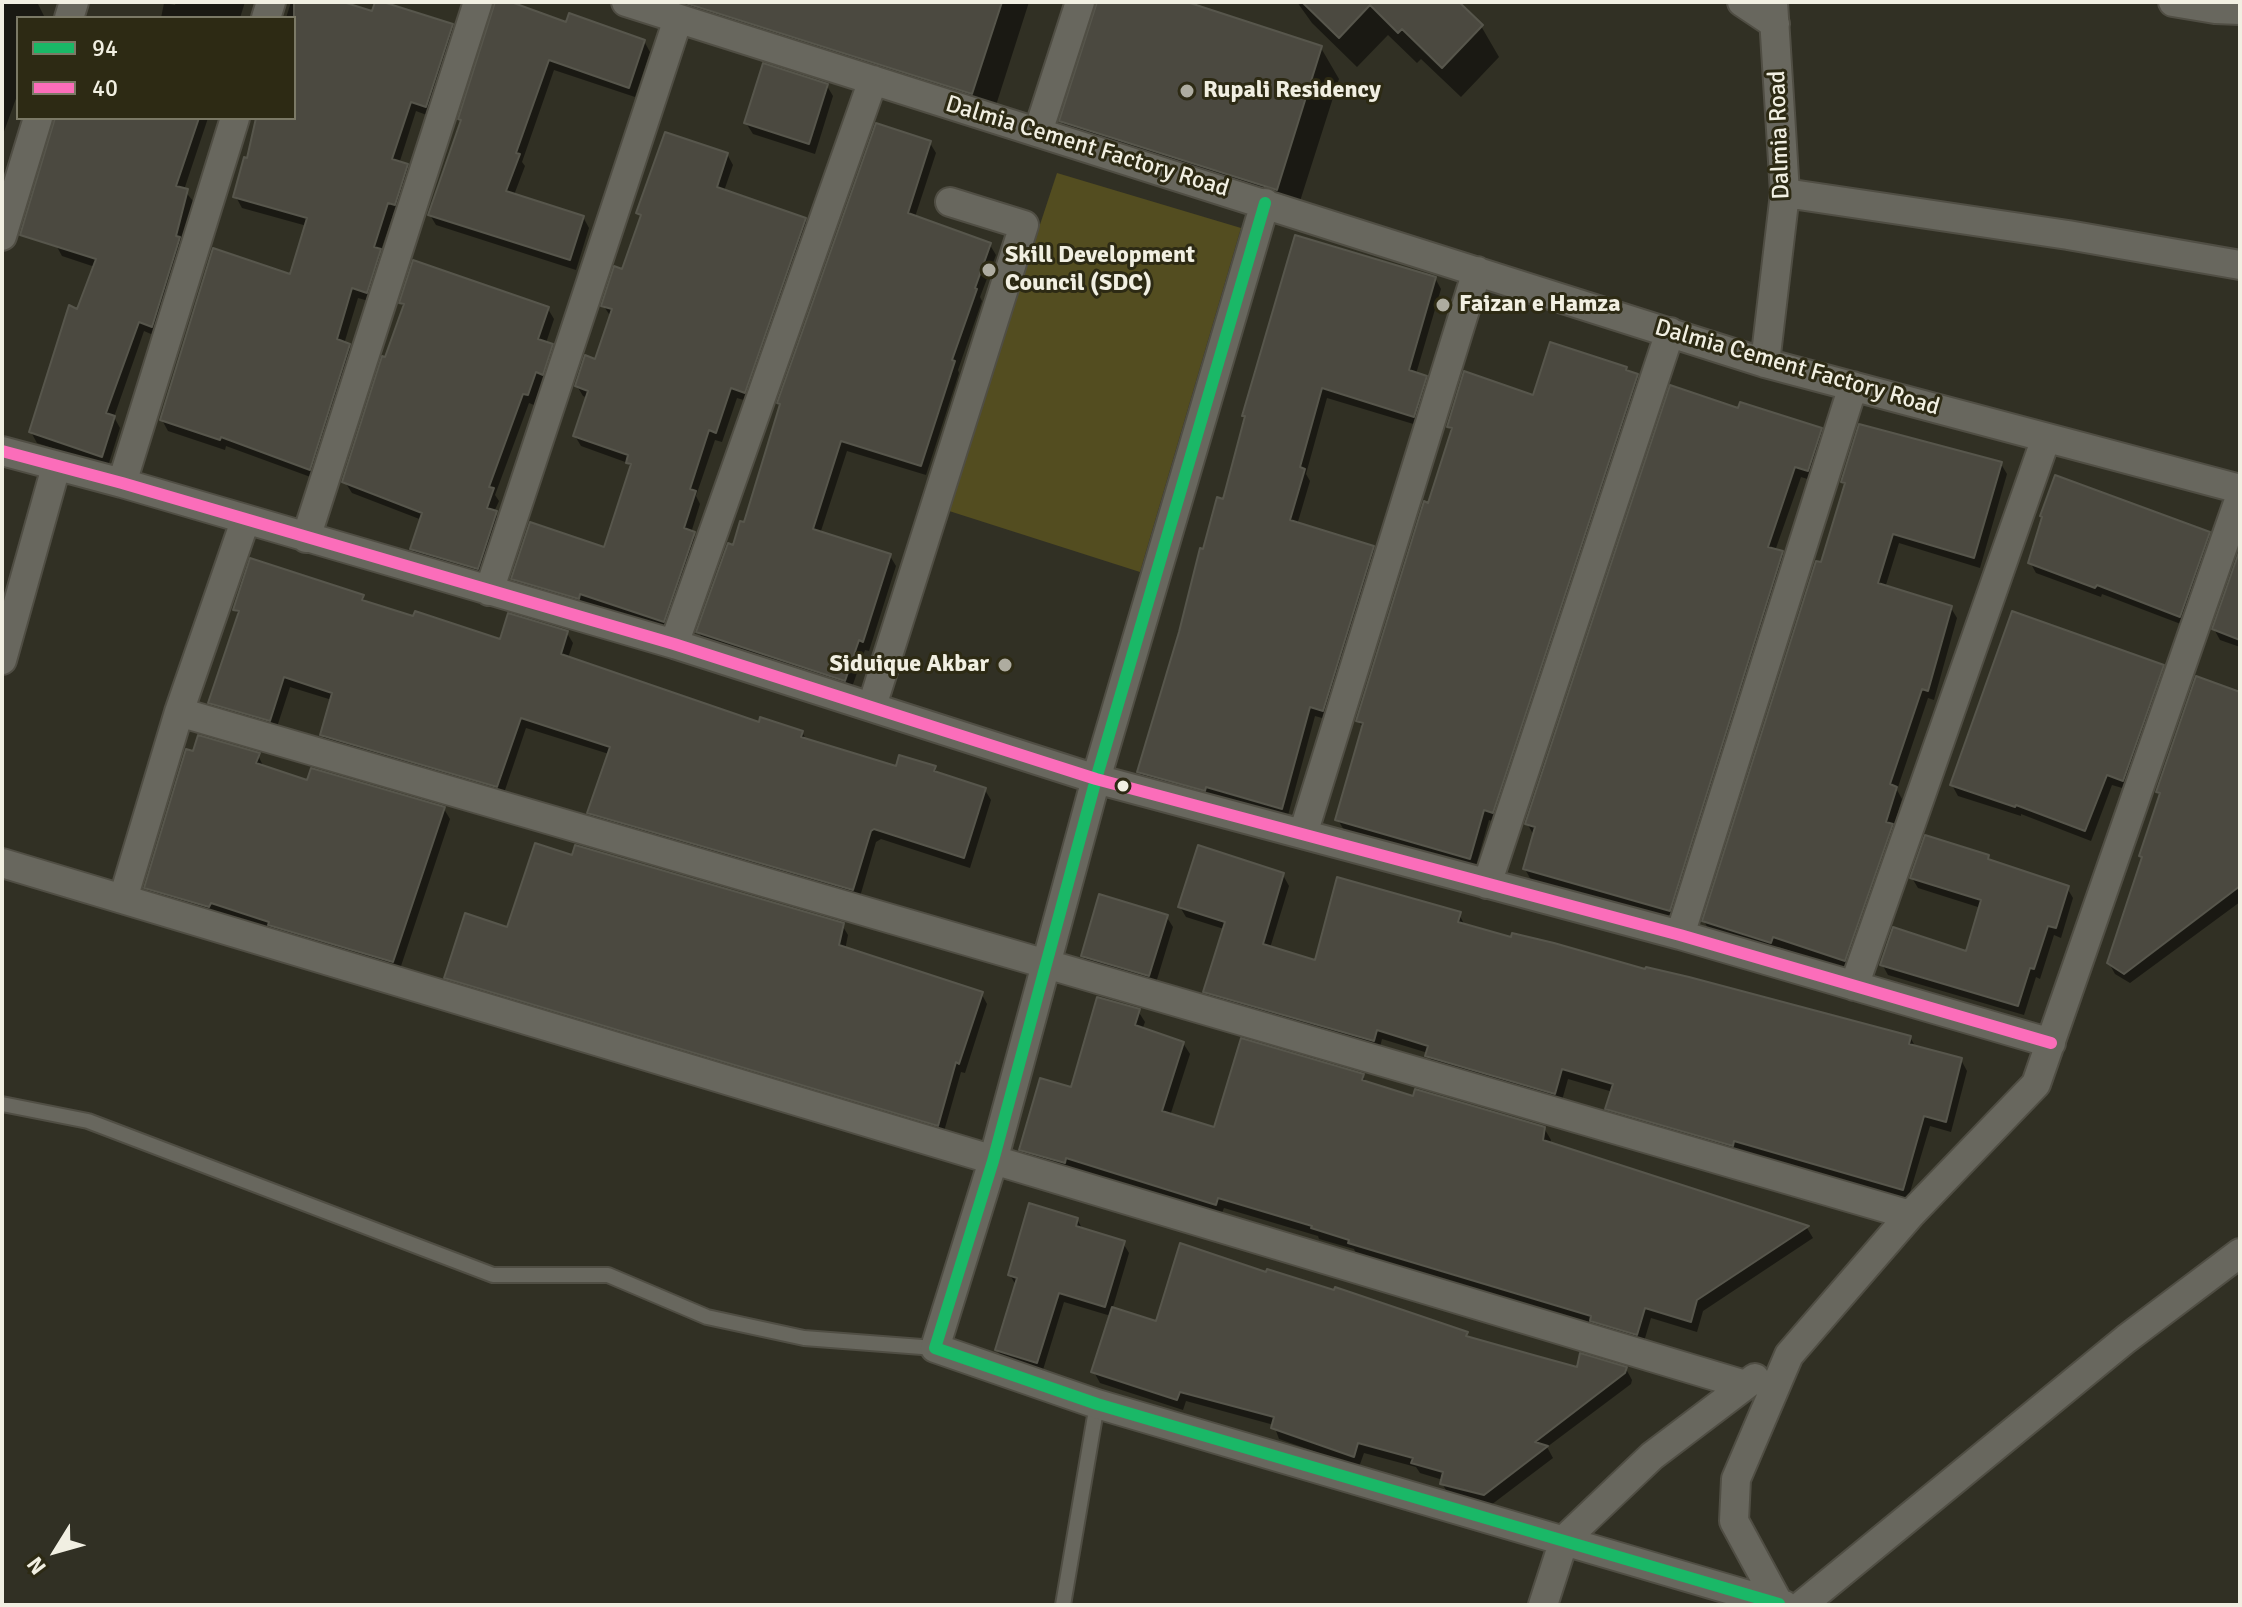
<!DOCTYPE html>
<style>
body{margin:0}
#map{position:relative;width:2242px;height:1607px;overflow:hidden;background:#313024;font-family:Signika,sans-serif}
canvas{display:block}
.frame{position:absolute;inset:0;border:4px solid #f1efe2;pointer-events:none}
.legend{position:absolute;left:16px;top:16px;width:280px;height:104px;box-sizing:border-box;background:#2d2a14;border:2px solid #7b7966;margin:0;padding:10px 14px;list-style:none;font-size:24px;color:#f1efe2}
.legend li{display:flex;align-items:center;gap:16px;height:40px}
.legend b{width:40px;border:2px solid #7b7966}
.north{position:absolute;left:16px;top:1511px;width:80px;height:80px;-webkit-text-stroke:6px #2d2a14;paint-order:stroke;rotate:233deg;font-size:22px;font-weight:700;line-height:32px;text-align:center;color:#f1efe2}
.north::after{content:'';display:block;margin:auto;width:28px;height:36px;background:#f1efe2;clip-path:polygon(50% 0,100% 100%,50% 72%,0 100%)}
</style>
<div id="map">
<canvas width="2242" height="1607"></canvas>
<div class="frame"></div>
<ul class="legend">
<li><b style="height:10px;background:#1ab867"></b>94</li>
<li><b style="height:10px;background:#fb6dba"></b>40</li>
</ul>
<div class="north">N</div>
</div>
<script>
const ctx = document.querySelector('canvas').getContext('2d');
ctx.lineJoin = 'round';
function fill(path, color) { ctx.fillStyle = color; ctx.fill(path, 'evenodd'); }
const shape = rows => new Path2D(rows.map(r => 'M' + r).join(''));
function strokePath(path, color, width, dash) { ctx.strokeStyle = color; ctx.lineWidth = width; ctx.lineCap = dash ? 'butt' : 'round'; ctx.setLineDash(dash || []); ctx.stroke(path); }
function write(font, color, halo, rows, align = 'center') {
  ctx.font = font + ' Signika,sans-serif'; ctx.lineWidth = 6; ctx.setLineDash([]); ctx.textBaseline = 'middle'; ctx.strokeStyle = halo; ctx.fillStyle = color; for (const [text, x, y, turn = 0] of rows) {
    ctx.save(); ctx.translate(x, y); ctx.rotate((+turn || 0) * Math.PI / 180); ctx.textAlign = isNaN(turn) ? turn : align; if (halo) ctx.strokeText(text, 0, 0); ctx.fillText(text, 0, 0); ctx.restore();
  }
}
fill(shape([
 [1057,173,1241,228,1140,572,946,510]
]), '#534d20');
fill(shape([
 [2,2,37,2,45,18,18,18,18,93,2,137],
 [176,2,245,2,240,18,161,18,164,3,175,5],
 [291,2,337,2,373,14,452,25,458,36,432,117,416,111,399,164,407,166,413,176,401,214,394,212,380,253,385,262,372,302,358,298,344,344,349,346,355,356,316,479,226,446,225,450,168,431,162,420,292,277,307,226,242,208,236,197,262,118,294,118,294,18,286,18],
 [496,2,505,2,567,25,644,41,650,52,635,97,554,70,522,162,525,166,514,195,583,217,589,228,576,270,436,225,430,215,462,122],
 [663,2,1029,2,990,124],
 [1097,2,1180,2,1321,48,1339,79,1294,220,1079,152,1061,121],
 [1297,2,1456,2,1481,26,1499,57,1461,97,1421,59,1417,63,1388,35,1357,67,1312,23],
 [827,86,833,96,815,154,753,134,746,123],
 [56,118,208,118,184,190,193,201,158,337,144,331,114,417,120,428,108,466,37,443,31,432,95,267,62,256,56,245],
 [930,143,936,153,915,217,990,245,996,255,980,297,982,301,958,370,959,373,926,475,847,451,820,534,890,556,896,566,869,651,865,650,851,690,705,642,698,632,745,525,781,406,779,403],
 [727,154,733,165,724,191,805,220,811,230,750,402,737,398,722,442,715,440,696,496,700,504,691,533,700,544,670,631,519,589,513,579,605,550,631,468,628,463,581,446,575,436,588,398,583,396,577,386,596,361,611,317,603,305,623,271,642,219,638,213],
 [1435,278,1441,289,1416,374,1425,378,1432,388,1420,426,1327,398,1306,474,1310,481,1297,525,1373,547,1379,558,1329,720,1315,716,1287,819,1145,782,1139,772,1204,552,1224,501,1246,419,1244,415],
 [401,303,548,309,554,319,546,343,551,346,558,356,548,384,542,382,534,405,529,403,495,495,499,501,494,512,502,524,484,579,418,559,412,549,422,520,352,493,345,482,405,309],
 [1627,373,1637,376,1643,387,1498,823,1489,820,1475,869,1344,830,1338,820,1363,729,1358,720,1452,433,1449,427,1534,397],
 [1739,411,1821,430,1827,440,1814,481,1801,477,1775,551,1782,553,1788,564,1675,920,1531,880,1525,869,1533,834,1527,823],
 [2001,464,2007,474,1980,568,1899,543,1885,588,1951,608,1957,618,1934,700,1928,698,1897,790,1902,799,1893,829,1897,836,1850,970,1778,947,1776,953,1710,932,1704,921,1822,565,1845,487,1843,482],
 [2208,534,2214,544,2186,626,2102,594,2101,597,2036,573,2030,562],
 [2240,555,2240,647,2220,640,2214,629],
 [363,597,367,604,501,642,567,633,573,643,568,658,760,724,802,732,807,741,898,768,934,768,938,774,985,790,991,800,970,868,881,839,876,842,859,900,595,823,589,813,609,754,526,728,503,796,328,746,322,735,332,700,290,687,276,730,216,713,210,702,239,616,235,609],
 [2162,667,2168,677,2129,790,2112,785,2091,841,2021,814,2021,816,1958,796,1952,785],
 [2240,695,2240,902,2130,983,2115,974,2109,963,2161,797,2158,791],
 [194,754,258,755,264,768,308,783,444,809,450,819,399,972,217,912,215,917,152,898,146,888],
 [1988,857,1991,862,2067,888,2073,898,2061,938,2054,935,2040,979,2036,977,2024,1015,1888,975,1882,964,1967,953,1981,908,1918,888,1912,878],
 [573,858,842,925,848,935,845,950,981,993,987,1004,965,1073,961,1072,943,1135,452,988,446,977,509,929],
 [1283,875,1289,886,1270,948,1317,962,1459,914,1465,926,1910,1037,1916,1048,1961,1060,1967,1071,1951,1132,1930,1126,1908,1199,1740,1151,1738,1155,1614,1119,1608,1108,1613,1092,1568,1079,1561,1104,1433,1067,1428,1053,1382,1039,1379,1051,1212,1002,1206,992,1224,929,1186,917,1180,907],
 [1166,916,1173,927,1155,986,1089,967,1083,956],
 [1138,1011,1145,1022,1142,1030,1183,1043,1190,1054,1170,1116,1216,1129,1363,1076,1367,1084,1414,1099,1544,1128,1551,1140,1550,1144,1807,1228,1813,1238,1703,1311,1697,1332,1651,1318,1643,1345,1598,1332,1595,1325,1356,1254,1354,1249,1319,1239,1318,1236,1224,1208,1221,1215,1072,1168,1070,1173,1028,1161,1021,1150],
 [1077,1219,1083,1230,1123,1243,1129,1253,1112,1310,1157,1324,1466,1334,1469,1339,1578,1369,1626,1369,1632,1380,1631,1384,1547,1447,1553,1458,1491,1505,1448,1494,1442,1483,1443,1480,1420,1473,1416,1467,1364,1453,1359,1467,1279,1439,1274,1425,1186,1401,1183,1410,1100,1383,1094,1372,1111,1316,1064,1302,1042,1373,1003,1360,997,1350,1017,1287,1010,1275]
]), '#0007');
const building = shape([
 [294,2,343,2,372,11,375,2,383,2,453,24,426,107,411,102,392,159,408,164,395,205,388,203,374,247,381,249,367,293,352,288,337,339,350,344,310,470,221,437,220,440,160,420,213,248,290,274,307,218,233,197,244,157,247,158,256,118,294,118,294,2],
 [495,2,511,2,566,22,569,13,645,40,629,88,549,60,516,153,520,154,506,191,584,216,570,260,428,215,461,120,458,119,495,2],
 [682,2,1002,2,972,94,682,2],
 [1097,2,1187,2,1322,46,1277,190,1059,121,1097,2],
 [1302,2,1459,2,1483,25,1442,68,1402,29,1398,33,1370,5,1339,38,1302,2],
 [763,63,828,84,809,144,744,123,763,63],
 [55,118,199,118,176,186,188,189,176,236,180,237,152,327,139,322,106,413,115,416,102,457,29,432,69,305,77,309,96,259,20,235,55,118],
 [876,123,931,141,908,213,991,243,975,288,977,289,952,360,955,361,921,466,841,441,813,529,891,554,863,642,859,640,845,681,696,632,728,543,733,545,740,521,744,522,780,404,777,403,876,123],
 [665,132,728,153,717,187,806,218,745,393,731,388,716,433,709,430,690,489,696,491,684,528,695,532,664,622,580,594,579,599,511,579,530,522,604,547,631,464,626,463,628,455,573,436,588,391,575,386,585,355,595,359,612,309,601,306,614,266,622,269,641,215,636,213,665,132],
 [1295,235,1436,277,1409,370,1427,376,1414,417,1322,388,1300,467,1305,469,1290,520,1374,546,1323,711,1310,707,1282,809,1206,787,1205,791,1137,772,1179,632,1200,548,1203,549,1217,497,1223,499,1245,416,1242,416,1295,235],
 [413,260,549,307,538,339,553,344,543,375,536,372,528,395,523,394,489,487,494,488,487,508,497,511,478,569,410,549,422,513,342,482,382,356,385,357,404,304,399,303,413,260],
 [1550,342,1627,367,1626,370,1638,374,1493,813,1484,810,1470,859,1335,820,1363,723,1356,721,1424,501,1428,503,1452,428,1447,427,1464,371,1533,395,1550,342],
 [1670,385,1738,408,1740,402,1822,428,1808,471,1795,467,1768,547,1783,551,1670,911,1523,869,1535,827,1525,824,1670,385],
 [1859,424,2002,462,1974,558,1893,534,1878,583,1952,606,1928,691,1922,689,1890,784,1897,787,1886,822,1893,824,1845,961,1773,937,1771,943,1702,921,1816,561,1821,562,1845,483,1841,482,1859,424],
 [2055,475,2210,532,2180,617,2097,585,2095,588,2028,563,2042,517,2040,516,2055,475],
 [2240,549,2240,640,2212,629,2240,549],
 [250,558,364,595,362,600,413,616,415,611,500,639,508,613,568,631,561,654,759,722,760,717,803,731,801,737,896,766,899,755,936,766,934,771,986,788,964,858,874,829,871,831,853,890,587,813,610,747,521,718,497,787,320,735,332,693,284,677,270,721,208,703,239,611,233,610,250,558],
 [2012,611,2164,665,2123,781,2107,775,2085,831,2016,805,2015,807,1950,785,2012,611],
 [2196,676,2240,692,2240,886,2124,974,2107,963,2142,857,2139,856,2160,793,2156,792,2196,676],
 [198,735,260,753,256,763,307,780,311,768,445,807,393,962,268,925,269,922,211,903,209,907,144,888,186,749,193,751,198,735],
 [1925,835,1989,855,1988,859,2069,886,2056,928,2048,926,2034,969,2030,968,2018,1006,1880,965,1893,927,1966,951,1981,900,1910,878,1925,835],
 [535,843,572,855,575,845,844,923,839,945,983,992,959,1064,956,1062,938,1126,444,978,465,913,507,927,535,843],
 [1198,845,1284,873,1263,944,1315,960,1337,877,1461,912,1458,922,1511,937,1512,933,1554,943,1645,969,1646,967,1689,977,1911,1036,1909,1044,1962,1058,1946,1122,1924,1116,1903,1190,1734,1141,1733,1146,1605,1109,1613,1084,1562,1069,1555,1094,1425,1056,1428,1046,1377,1030,1374,1041,1203,992,1225,922,1178,907,1198,845],
 [1099,894,1168,915,1149,976,1081,956,1099,894],
 [1097,997,1140,1009,1135,1025,1184,1042,1162,1111,1214,1127,1241,1038,1364,1074,1362,1080,1413,1096,1415,1089,1545,1127,1543,1140,1809,1226,1697,1300,1691,1322,1645,1308,1637,1335,1590,1321,1591,1316,1348,1243,1349,1240,1311,1228,1312,1226,1218,1198,1216,1205,1066,1158,1065,1163,1019,1150,1040,1078,1071,1087,1097,997],
 [1029,1203,1078,1218,1076,1226,1125,1241,1105,1307,1059,1293,1037,1363,995,1350,1017,1278,1008,1275,1029,1203],
 [1180,1243,1266,1272,1267,1269,1334,1290,1335,1287,1468,1332,1466,1336,1537,1356,1577,1367,1580,1353,1627,1367,1625,1373,1535,1442,1548,1446,1484,1495,1440,1484,1443,1472,1411,1463,1413,1458,1358,1443,1354,1457,1271,1428,1274,1417,1180,1392,1177,1400,1091,1372,1112,1307,1156,1321,1180,1243]
]);
fill(building, '#4b4940');
strokePath(building, '#57564c', 2);
const lane = shape([
 [2,1104,88,1121,493,1275,608,1275,707,1317,804,1338,935,1348],
 [1063,1605,1097,1404]
]);
const street = shape([
 [626,2,1765,363,2240,489],
 [1742,2,1775,24],
 [2173,2,2215,9,2240,10],
 [69,18,74,2],
 [266,18,271,2],
 [1038,132,1080,2],
 [1785,193,2068,235,2240,265],
 [1265,203,1096,779,993,1161,935,1348,1097,1404,1779,1604],
 [2,236,38,118],
 [1765,363,1785,193,1773,2],
 [2,451,122,483,674,644,1096,779,1680,935,2051,1043],
 [122,483,235,118],
 [306,538,478,2],
 [489,591,678,19],
 [674,644,873,80],
 [2,660,56,467],
 [872,706,1024,225,950,202],
 [179,712,1910,1215],
 [1303,834,1477,271],
 [2,863,1745,1385],
 [1487,884,1670,332],
 [123,899,179,712,245,521],
 [1680,935,1853,386],
 [1854,986,2046,438],
 [1543,1605,1564,1540,1652,1456,1755,1378],
 [1784,1605,1779,1604,1734,1521,1736,1479,1789,1355,1910,1215,2036,1084,2240,497],
 [1802,1605,2126,1339,2240,1253]
]);
strokePath(lane, '#504e44', 18);
strokePath(street, '#504e44', 32);
strokePath(lane, '#68675e', 14);
strokePath(street, '#68675e', 28);
strokePath(shape([
 [1265,203,1096,779,993,1161,935,1348,1097,1404,1779,1604]
]), '#1ab867', 12);
strokePath(shape([
 [2,451,122,483,674,644,1096,779,1680,935,2051,1043]
]), '#fb6dba', 12);
for (const [x, y, r, color] of [
 [1187,91,8,"#aeaca0"],
 [989,270,8,"#aeaca0"],
 [1443,305,8,"#aeaca0"],
 [1005,665,8,"#aeaca0"],
 [1123,786,7,"#f1efe2"]
]) { const dot = new Path2D(); dot.arc(x, y, r, 0, 2 * Math.PI); ctx.fillStyle = color; ctx.fill(dot); strokePath(dot, '#2d2a14', 3); }
write('bold 24px', '#f1efe2', '#2d2a14', [
 ["Rupali Residency",1203,91],
 ["Skill Development",1005,256],
 ["Council (SDC)",1005,284],
 ["Faizan e Hamza",1459,305],
 ["Siduique Akbar",989,665,"right"]
], 'left');
write('24px', '#f1efe2', '#2d2a14', [
 ["Dalmia Road",1780,135,-92],
 ["Dalmia Cement Factory Road",1087,147,17],
 ["Dalmia Cement Factory Road",1797,368,16]
]);
</script>
